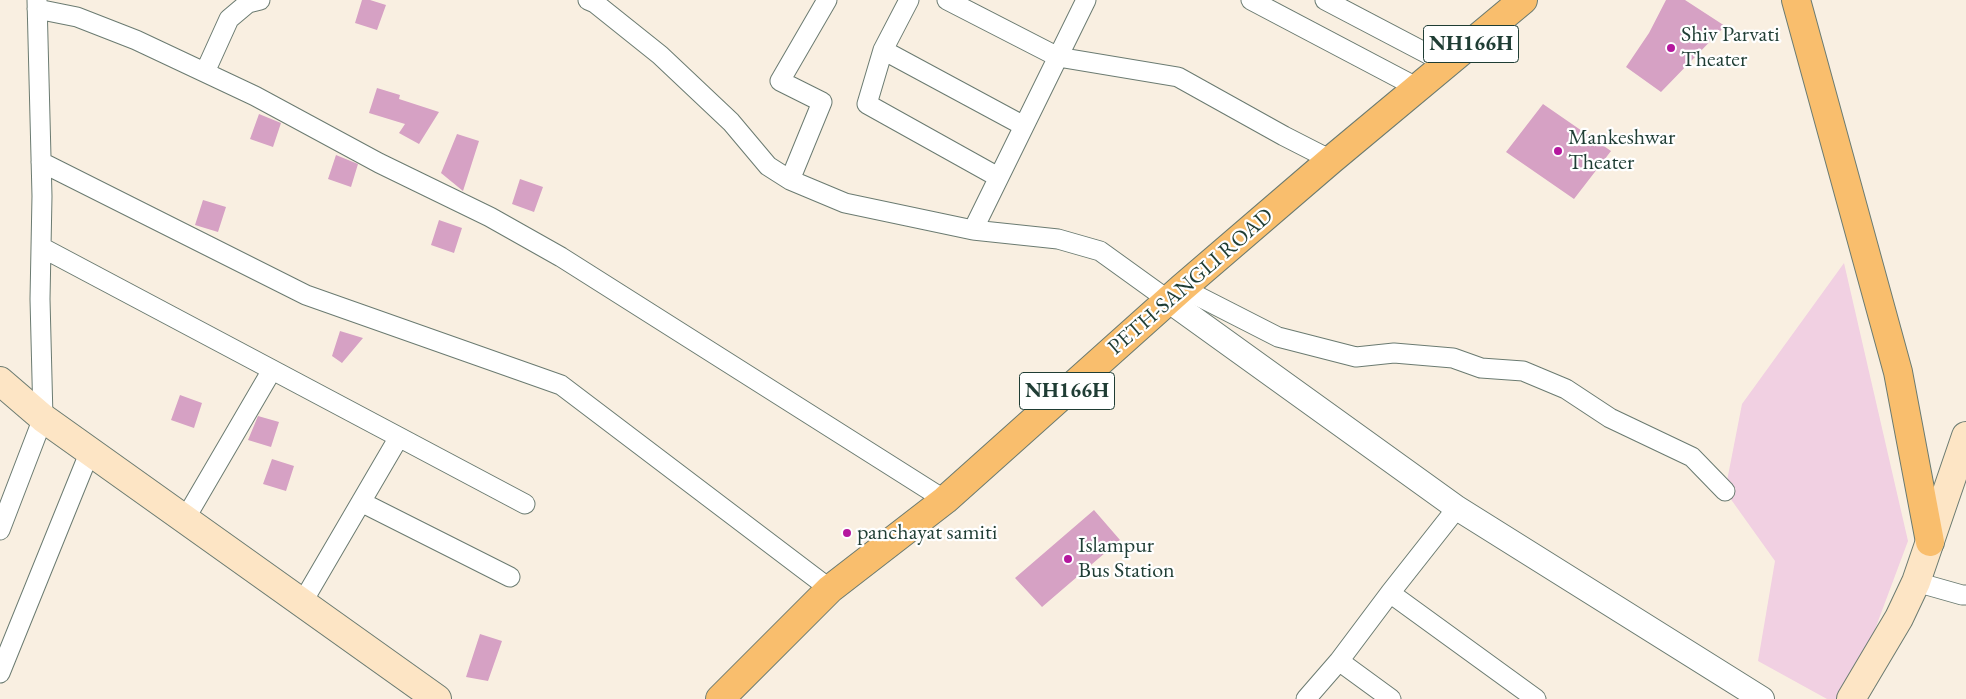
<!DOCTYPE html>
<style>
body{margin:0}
canvas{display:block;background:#f9efe1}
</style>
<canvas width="1966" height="699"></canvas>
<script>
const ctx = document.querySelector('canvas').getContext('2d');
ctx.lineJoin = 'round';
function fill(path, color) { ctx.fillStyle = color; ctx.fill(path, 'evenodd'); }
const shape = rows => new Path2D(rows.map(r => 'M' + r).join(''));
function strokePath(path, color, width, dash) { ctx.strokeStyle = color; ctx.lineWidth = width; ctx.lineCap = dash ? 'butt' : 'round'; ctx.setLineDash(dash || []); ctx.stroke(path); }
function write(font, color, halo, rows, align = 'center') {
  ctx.font = font + ' "EB Garamond",serif'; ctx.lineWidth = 4.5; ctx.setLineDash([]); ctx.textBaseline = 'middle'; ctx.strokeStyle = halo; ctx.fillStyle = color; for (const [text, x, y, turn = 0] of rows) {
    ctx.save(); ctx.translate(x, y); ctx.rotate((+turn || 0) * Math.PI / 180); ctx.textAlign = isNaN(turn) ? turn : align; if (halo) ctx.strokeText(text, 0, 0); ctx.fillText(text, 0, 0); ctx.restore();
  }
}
fill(shape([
 [1844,263,1908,541,1849,699,1827,699,1758,661,1775,561,1725,491,1742,404]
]), '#f1d0e2');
fill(shape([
 [362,0,370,0,386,5,377,30,355,23],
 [1666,0,1685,0,1725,26,1661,92,1626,67,1649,33],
 [377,88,400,95,399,99,439,112,419,144,399,133,405,124,369,113],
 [1543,104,1611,151,1574,199,1506,152],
 [259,114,281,123,273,147,250,139],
 [457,134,479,141,463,191,441,173],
 [336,155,358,164,351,187,328,179],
 [520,179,543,187,534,212,512,204],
 [203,200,226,207,218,232,195,225],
 [439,220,462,228,454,253,431,245],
 [340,331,363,338,342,363,332,356],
 [180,395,202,403,194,428,171,420],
 [258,416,279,422,271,447,248,440],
 [272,459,294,466,286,491,263,484],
 [1094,510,1120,540,1042,607,1015,578],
 [480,634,502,641,488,681,466,677]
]), '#d6a1c4');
const minor = shape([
 [588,0,595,3,660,55,731,122,768,166,790,180,845,203,973,230,1058,239,1100,251,1168,300],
 [909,0,883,50,867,104,998,177],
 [947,0,1058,57,1178,77,1284,136,1331,160],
 [1251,0,1418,88],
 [1325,0,1447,64],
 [37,9,77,17,136,40,255,96,379,163,490,217,561,257,945,500],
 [883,50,1024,126],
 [205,72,229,19,248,3,260,0],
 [41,162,306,295,561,385,830,589],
 [790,180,822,102,780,81,827,0],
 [973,230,1086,0],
 [41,247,525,504],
 [1182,288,1278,337,1356,357,1394,353,1453,358,1481,368,1523,371,1566,389,1610,418,1692,457,1725,491],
 [361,502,510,577],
 [185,519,272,370],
 [0,530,43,418,40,299,42,196,37,0],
 [1916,582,1962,595,1966,595],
 [1390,593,1536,699],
 [302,603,399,437],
 [1339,661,1391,699],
 [0,673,90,451],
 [1306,699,1339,661,1390,593,1457,508]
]);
const tertiary = shape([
 [1168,300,1457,508,1762,699]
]);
const secondary = shape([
 [0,381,43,418,437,699],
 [1851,699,1899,618,1916,582,1966,436]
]);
const primary = shape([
 [1796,0,1898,372,1930,542]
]);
const trunk = shape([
 [720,699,830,589,945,500,1182,288,1331,160,1523,0]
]);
strokePath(minor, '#6b7b71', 21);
strokePath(tertiary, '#6b7b71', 26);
strokePath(secondary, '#6b7b71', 30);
strokePath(primary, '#6b7b71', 30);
strokePath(trunk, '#6b7b71', 30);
strokePath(minor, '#fff', 19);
strokePath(tertiary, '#fff', 24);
strokePath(secondary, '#fde5c5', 28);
strokePath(primary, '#f9be6d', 28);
strokePath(trunk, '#f9be6d', 28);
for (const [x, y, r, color] of [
 [1671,48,5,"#b5179e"],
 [1558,151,5,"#b5179e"],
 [847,533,5,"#b5179e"],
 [1068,559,5,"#b5179e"]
]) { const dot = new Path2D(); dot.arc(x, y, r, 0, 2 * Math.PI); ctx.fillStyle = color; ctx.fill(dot); strokePath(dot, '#fff', 2); }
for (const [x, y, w] of [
 [1471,44,95],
 [1067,391,95]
]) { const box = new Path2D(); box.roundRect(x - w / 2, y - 18.5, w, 37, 4); ctx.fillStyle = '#fff'; ctx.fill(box); strokePath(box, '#1f3d34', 1); }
write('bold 21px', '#1f3d34', null, [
 ["NH166H",1471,44],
 ["NH166H",1067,391]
]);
write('22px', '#1f3d34', '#fff', [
 ["Shiv Parvati",1681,35],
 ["Theater",1681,60],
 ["Mankeshwar",1568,138],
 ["Theater",1568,163],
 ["panchayat samiti",857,533],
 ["Islampur",1078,546],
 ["Bus Station",1078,571]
], 'left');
write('22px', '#1f3d34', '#fff', [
 ["PETH-SANGLI ROAD",1191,282,-41]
]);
</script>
